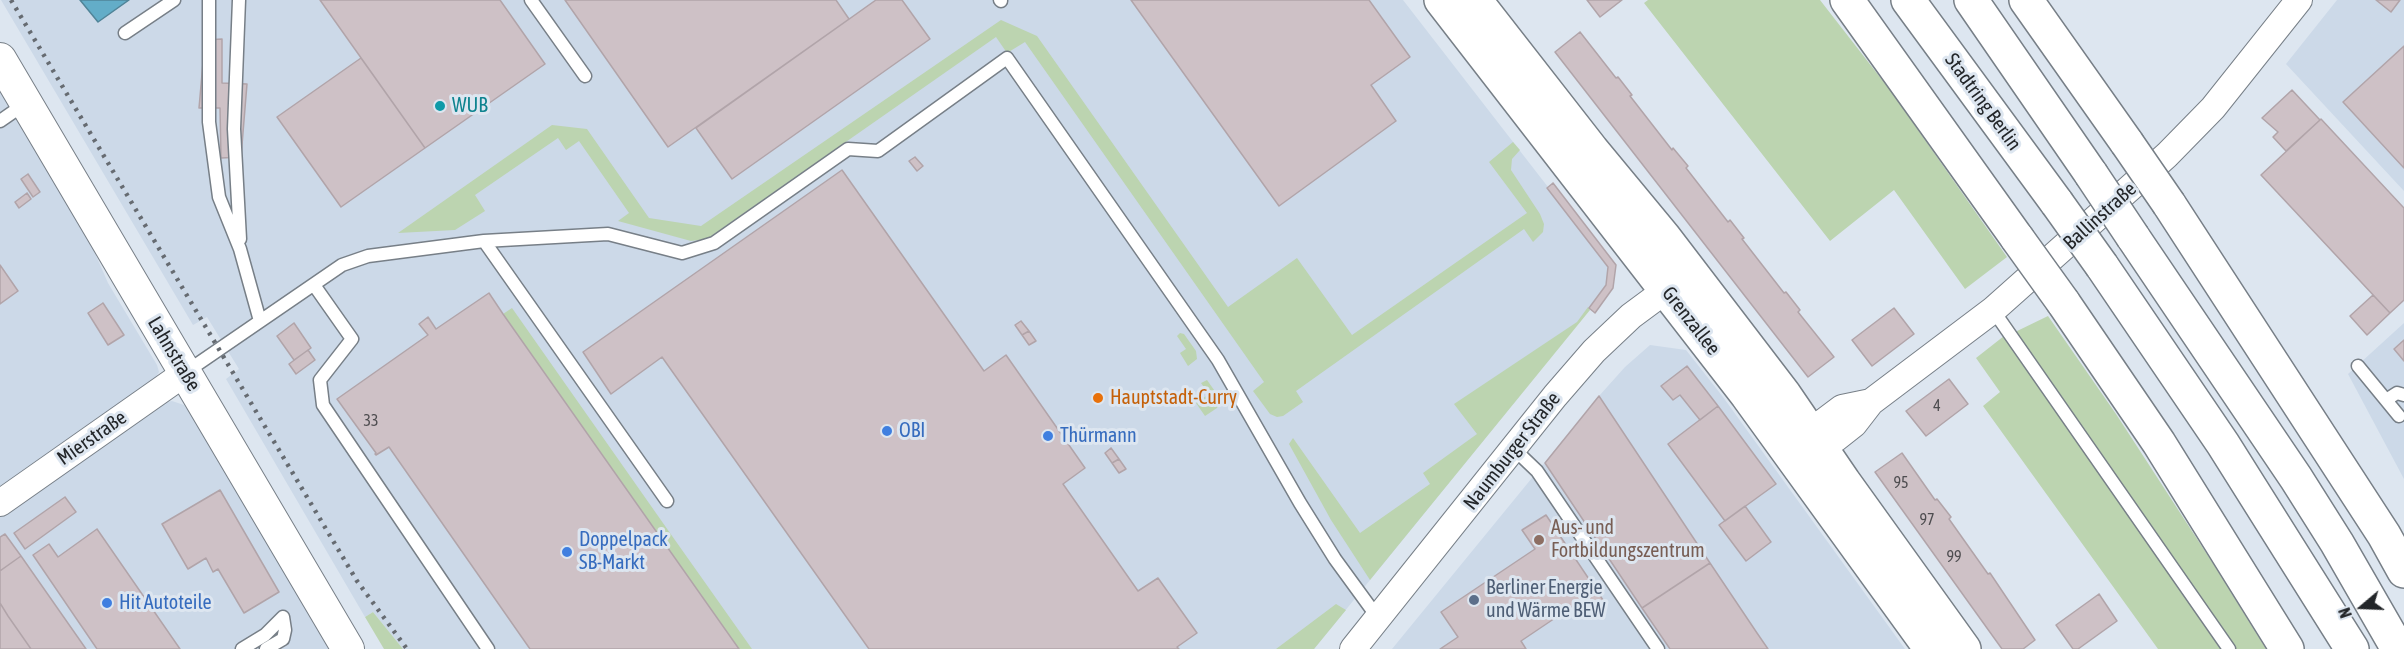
<!DOCTYPE html>
<meta charset="utf-8">
<style>
body{margin:0}
#map{position:relative;width:2404px;height:649px;overflow:hidden;background:#dde6f0;font-family:"Asap Condensed",sans-serif}
canvas{display:block}
.north{position:absolute;left:2332px;top:577px;width:60px;height:60px;-webkit-text-stroke:4px #dde6f0;paint-order:stroke;rotate:251deg;font-size:16px;font-weight:700;line-height:24px;text-align:center;color:#232629}
.north::after{content:'';display:block;margin:auto;width:21px;height:27px;background:#232629;clip-path:polygon(50% 0,100% 100%,50% 72%,0 100%)}
</style>
<div id="map">
<canvas width="2404" height="649"></canvas>
<div class="north">N</div>
</div>
<script>
const ctx = document.querySelector('canvas').getContext('2d');
ctx.lineJoin = 'round';
function fill(path, color) { ctx.fillStyle = color; ctx.fill(path, 'evenodd'); }
const shape = rows => new Path2D(rows.map(r => 'M' + r).join(''));
function strokePath(path, color, width, dash) { ctx.strokeStyle = color; ctx.lineWidth = width; ctx.lineCap = dash ? 'butt' : 'round'; ctx.setLineDash(dash || []); ctx.stroke(path); }
function write(font, color, halo, rows, align = 'center') {
  ctx.font = font + ' "Asap Condensed",sans-serif'; ctx.lineWidth = 6; ctx.setLineDash([]); ctx.textBaseline = 'middle'; ctx.strokeStyle = halo; ctx.fillStyle = color; for (const [text, x, y, turn = 0] of rows) {
    ctx.save(); ctx.translate(x, y); ctx.rotate((+turn || 0) * Math.PI / 180); ctx.textAlign = isNaN(turn) ? turn : align; if (halo) ctx.strokeText(text, 0, 0); ctx.fillText(text, 0, 0); ctx.restore();
  }
}
fill(shape([
 [1,0,80,0,98,21,129,0,1403,0,1610,267,1608,287,1314,649,403,649,373,612,365,617,226,379,239,369,207,317,193,325],
 [2337,0,2404,0,2404,191,2286,64],
 [0,89,91,244,108,283,157,365,159,372,155,379,0,488],
 [2404,323,2404,479,2348,374],
 [1650,345,1686,350,1723,397,1905,649,1392,649,1599,396,1625,367],
 [172,401,184,405,191,414,329,649,0,649,0,517,162,403]
]), '#ccd9e8');
fill(shape([
 [1648,0,1820,0,1890,90,2007,257,1965,289,1894,190,1830,241,1644,3],
 [1001,20,1037,36,1228,307,1297,258,1352,335,1527,213,1489,162,1513,142,1520,150,1512,159,1511,170,1540,214,1544,224,1543,232,1533,242,1524,229,1296,391,1303,402,1283,416,1277,417,1270,414,1253,391,1264,382,1025,42,1007,53,996,37,707,239,691,241,618,221,629,213,579,141,566,150,558,138,475,195,485,211,455,230,398,233,552,125,587,129,649,218,701,226],
 [1588,307,1590,310,1370,580,1331,520,1289,444,1293,438,1360,533,1430,484,1423,473,1477,434,1454,404,1577,322],
 [512,308,670,533,752,649,739,649,503,314],
 [2048,316,2116,414,2214,565,2266,649,2232,649,2013,333],
 [1180,333,1184,334,1196,351,1197,359,1188,366,1180,353,1186,349,1177,336],
 [2004,336,2225,649,2158,649,1983,406,2000,392,1976,358],
 [1207,380,1219,397,1219,404,1217,408,1205,416,1196,403,1209,394,1201,383],
 [1336,604,1346,610,1314,649,1276,649],
 [373,612,403,649,384,649,365,617]
]), '#bcd4b0');
const water = shape([
 [80,0,129,0,98,22,80,0]
]);
fill(water, '#63adc8');
strokePath(water, '#508498', 1.5);
const building = shape([
 [320,0,500,0,545,64,425,148,320,0],
 [565,0,836,0,849,19,668,147,565,0],
 [876,0,902,0,930,39,732,179,696,128,876,0],
 [1131,0,1369,0,1410,57,1371,85,1396,121,1279,206,1131,0],
 [1587,0,1622,0,1600,17,1587,0],
 [2376,0,2400,0,2391,12,2376,0],
 [1580,32,1616,78,1618,77,1632,95,1630,96,1672,150,1673,148,1688,166,1686,168,1728,222,1730,220,1744,238,1742,239,1784,293,1786,292,1800,310,1798,312,1834,357,1808,377,1555,52,1580,32],
 [222,39,222,83,247,84,241,157,221,158,220,108,199,108,205,40,222,39],
 [2404,46,2404,168,2343,102,2404,46],
 [361,58,425,148,341,207,277,117,361,58],
 [2292,90,2320,120,2286,151,2273,137,2278,132,2262,118,2292,90],
 [2321,119,2404,208,2404,300,2390,313,2261,175,2321,119],
 [915,157,923,166,917,171,909,161,915,157],
 [842,170,984,371,1006,355,1085,468,1063,484,1138,591,1158,578,1197,633,1177,647,1179,649,869,649,662,357,611,394,583,352,842,170],
 [28,174,40,192,33,197,21,179,28,174],
 [1553,183,1616,265,1613,288,1595,313,1589,308,1606,285,1608,267,1547,188,1553,183],
 [27,193,31,199,19,208,15,202,27,193],
 [0,265,18,291,0,304,0,265],
 [489,293,503,314,739,649,530,649,389,447,376,455,375,454,376,453,337,399,428,335,419,324,428,317,436,329,489,293],
 [2373,295,2390,313,2367,335,2350,316,2373,295],
 [103,303,124,335,108,345,88,313,103,303],
 [1894,308,1914,334,1872,366,1852,340,1894,308],
 [1021,321,1029,331,1022,335,1015,325,1021,321],
 [294,323,311,348,294,360,277,336,294,323],
 [1029,331,1036,341,1029,345,1022,335,1029,331],
 [2404,340,2404,361,2394,349,2404,340],
 [308,350,315,360,296,374,289,364,308,350],
 [1687,366,1718,406,1700,420,1680,395,1673,400,1661,386,1687,366],
 [1949,379,1968,404,1926,436,1906,411,1949,379],
 [1599,396,1710,563,1642,608,1545,463,1599,396],
 [1718,406,1776,484,1725,521,1668,444,1718,406],
 [1111,448,1119,459,1112,463,1105,453,1111,448],
 [1902,453,1935,500,1937,499,1951,517,1949,519,1988,574,1990,573,2035,640,2023,649,2002,649,1875,472,1902,453],
 [1119,459,1126,469,1119,473,1112,463,1119,459],
 [220,490,279,592,244,613,218,569,213,572,206,558,188,569,162,524,220,490],
 [65,497,76,512,25,549,14,533,65,497],
 [1745,506,1771,542,1746,561,1719,525,1745,506],
 [1546,515,1603,600,1580,616,1573,606,1521,641,1526,649,1440,649,1458,637,1441,612,1535,549,1522,530,1546,515],
 [97,529,180,649,97,649,33,555,49,544,58,557,97,529],
 [5,534,21,556,0,571,0,537,5,534],
 [21,556,86,649,31,649,8,616,0,603,0,571,21,556],
 [1710,563,1757,633,1768,649,1670,649,1642,608,1710,563],
 [2099,594,2117,621,2078,649,2073,649,2056,625,2099,594],
 [0,603,8,616,31,649,0,649,0,603]
]);
fill(building, '#cec1c6');
strokePath(building, '#b1a4a9', 1.5);
const service = shape([
 [209,0,209,122,219,197,240,249,260,321],
 [239,0,234,129,240,239],
 [531,0,585,76],
 [1000,0,1001,1],
 [125,33,174,0],
 [0,121,26,103],
 [484,241,667,501],
 [314,285,352,339,320,380,323,405,488,649],
 [1993,310,2229,649],
 [2358,366,2399,416],
 [186,372,342,265,368,256,484,241,608,234,682,253,714,243,848,149,878,151,1007,58,1218,360,1300,503,1335,559,1378,618],
 [2386,400,2397,393,2404,395],
 [1514,449,1537,471,1658,649],
 [242,649,265,635,283,617],
 [266,649,283,639,285,630,283,617]
]);
const minor = shape([
 [1816,441,1822,423,1842,408,1871,402],
 [1802,450,1816,441,1835,439,1854,424,1871,402,1993,310,2167,155,2213,108,2299,0],
 [0,503,185,373],
 [1353,649,1555,396,1594,351,1631,316,1681,279]
]);
const tertiary = shape([
 [0,59,348,649]
]);
const secondary = shape([
 [1441,0,1747,395,1931,649],
 [1475,0,1592,150,1664,237,1784,394,1844,482,1964,649]
]);
const motorway = shape([
 [1847,0,2017,238],
 [1908,0,2057,203],
 [1971,0,2091,174],
 [2026,0,2127,143],
 [2169,204,2384,535,2404,571],
 [2133,237,2296,478,2337,543,2398,649],
 [2102,266,2223,444,2352,649],
 [2063,302,2159,443,2287,649]
]);
strokePath(service, '#777f87', 15);
strokePath(minor, '#777f87', 28);
strokePath(tertiary, '#777f87', 34);
strokePath(secondary, '#777f87', 36);
strokePath(motorway, '#777f87', 36);
strokePath(service, '#fff', 12);
strokePath(minor, '#fff', 26);
strokePath(tertiary, '#fff', 32);
strokePath(secondary, '#fff', 33);
strokePath(motorway, '#fff', 33);
strokePath(shape([
 [11,0,357,581,407,649]
]), '#666b71', 4.5, [3, 6]);
const motorwayBridge = shape([
 [2127,143,2169,204],
 [2091,174,2133,237],
 [2057,203,2102,266],
 [2017,238,2063,302]
]);
strokePath(motorwayBridge, '#777f87', 36, []);
strokePath(motorwayBridge, '#fff', 33);
for (const [x, y, r, color] of [
 [440,106,6,"#0f9aa8"],
 [1098,398,6,"#e8710a"],
 [887,431,6,"#3f7fe0"],
 [1048,436,6,"#3f7fe0"],
 [1539,540,6,"#8d6e63"],
 [567,552,6,"#3f7fe0"],
 [1474,600,6,"#5c6f8a"],
 [107,603,6,"#3f7fe0"]
]) { const dot = new Path2D(); dot.arc(x, y, r, 0, 2 * Math.PI); ctx.fillStyle = color; ctx.fill(dot); strokePath(dot, '#dde6f0', 2); }
write('16px', '#4e4d50', null, [
 ["4",1937,406],
 ["33",371,421],
 ["95",1901,483],
 ["97",1927,520],
 ["99",1954,557]
]);
write('20px', '#232629', '#dde6f0', [
 ["Stadtring Berlin",1983,102,54],
 ["Ballinstraße",2100,216,-42],
 ["Grenzallee",1691,321,52],
 ["Lahnstraße",174,354,59],
 ["Mierstraße",92,438,-35],
 ["Naumburger Straße",1512,451,-52]
]);
write('20px', '#0d838f', '#dde6f0', [
 ["WUB",452,106]
], 'left');
write('20px', '#c56008', '#dde6f0', [
 ["Hauptstadt-Curry",1110,398]
], 'left');
write('20px', '#366cbe', '#dde6f0', [
 ["OBI",899,431],
 ["Thürmann",1060,436],
 ["Doppelpack",579,540],
 ["SB-Markt",579,563],
 ["Hit Autoteile",119,603]
], 'left');
write('20px', '#785e54', '#dde6f0', [
 ["Aus- und",1551,528],
 ["Fortbildungszentrum",1551,551]
], 'left');
write('20px', '#4e5e75', '#dde6f0', [
 ["Berliner Energie",1486,588],
 ["und Wärme BEW",1486,611]
], 'left');
</script>
